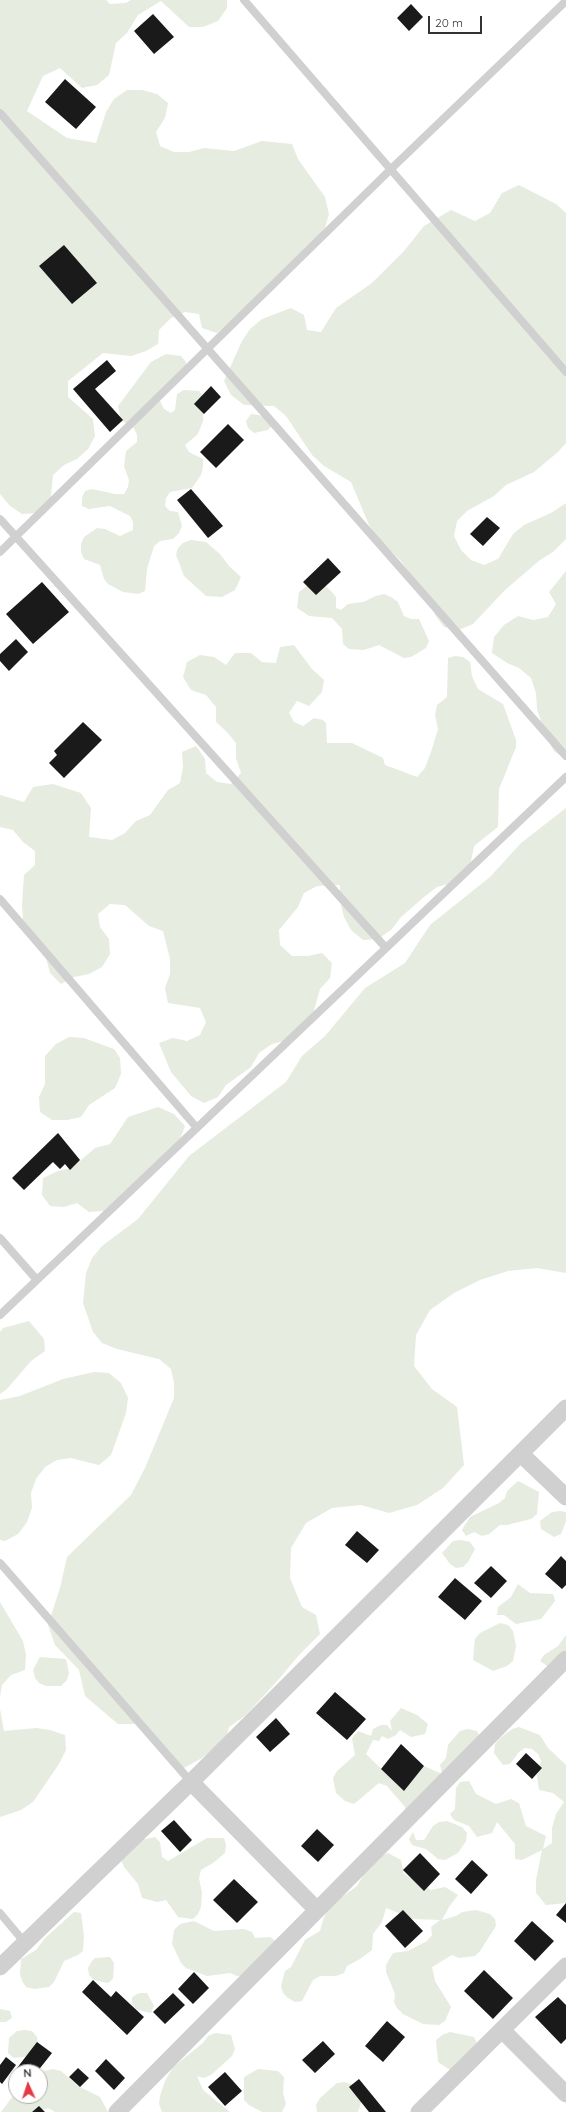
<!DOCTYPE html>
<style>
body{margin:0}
#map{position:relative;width:566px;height:2112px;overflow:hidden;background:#fff;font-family:Quicksand,sans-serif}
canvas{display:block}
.north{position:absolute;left:8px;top:2064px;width:40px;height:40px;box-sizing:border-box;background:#fff;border:1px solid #adadad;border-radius:50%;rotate:357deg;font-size:11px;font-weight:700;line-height:16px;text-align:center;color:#333}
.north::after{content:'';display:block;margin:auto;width:14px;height:18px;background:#e63946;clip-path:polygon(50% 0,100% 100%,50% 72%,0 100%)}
.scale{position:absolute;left:428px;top:16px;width:54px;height:18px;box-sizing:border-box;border:2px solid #333;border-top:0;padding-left:5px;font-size:12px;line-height:14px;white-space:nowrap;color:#333;-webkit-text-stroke:3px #fff;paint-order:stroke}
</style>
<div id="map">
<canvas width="566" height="2112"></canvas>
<div class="north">N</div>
<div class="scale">20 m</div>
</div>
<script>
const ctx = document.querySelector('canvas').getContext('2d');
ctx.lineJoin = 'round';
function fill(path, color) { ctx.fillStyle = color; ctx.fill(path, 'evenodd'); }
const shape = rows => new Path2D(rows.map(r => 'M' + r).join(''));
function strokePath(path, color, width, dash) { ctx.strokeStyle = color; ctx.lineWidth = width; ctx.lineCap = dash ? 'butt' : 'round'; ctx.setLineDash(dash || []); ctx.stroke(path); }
fill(shape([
 [0,0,106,0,110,4,126,3,131,0,227,0,227,8,218,21,203,27,189,27,161,1,138,15,127,33,116,43,109,75,97,85,82,88,60,68,43,76,27,111,67,138,96,143,106,112,114,99,127,90,142,90,157,94,168,103,165,118,156,132,160,146,174,152,189,152,204,148,234,151,262,141,292,144,298,159,325,197,329,214,325,228,318,241,253,305,217,333,202,328,199,314,185,312,171,318,159,330,158,344,146,351,131,356,103,353,68,381,68,397,93,419,95,436,88,449,77,459,64,465,53,475,50,505,37,513,22,514,10,506,0,494],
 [519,185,556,204,566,213,566,443,558,452,534,472,506,485,494,496,467,511,457,521,454,536,461,550,471,560,484,565,498,559,513,534,524,525,551,513,566,503,566,539,553,552,540,560,505,590,473,624,459,630,444,627,435,615,429,599,400,560,377,538,369,525,351,482,324,466,312,455,286,416,274,406,244,405,231,395,224,381,242,341,250,329,262,319,291,308,304,315,307,330,321,332,336,308,372,283,404,251,424,226,451,210,475,221,490,213,502,193],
 [166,354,181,356,186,362,186,370,157,395,164,409,171,413,175,410,177,394,184,390,199,391,204,397,203,421,200,429,197,435,185,445,189,452,203,459,203,467,201,475,192,488,170,492,166,498,165,506,170,511,178,512,182,526,179,533,173,539,160,541,154,546,147,569,145,591,138,594,123,592,108,584,104,579,100,565,84,559,81,552,81,544,84,537,97,528,105,529,120,536,133,530,133,522,130,516,110,506,89,509,82,506,82,498,85,491,92,489,115,494,124,494,128,487,129,480,124,466,126,451,137,442,137,435,134,428,121,420,118,406,151,362],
 [251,414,259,415,273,424,268,430,254,433,248,428,246,421],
 [191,540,206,542,220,554,229,566,241,577,235,590,222,597,206,596,184,576,176,555,178,548,183,543],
 [566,571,566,759,565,759,554,751,546,737,537,709,536,693,531,678,519,668,507,663,492,653,494,637,504,625,518,616,533,620,548,617,556,604,549,592],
 [311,583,325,586,331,591,336,597,336,608,341,610,348,604,363,602,376,596,384,594,391,597,398,602,404,616,411,619,419,619,429,641,426,648,411,657,404,658,379,645,364,650,349,649,343,644,342,629,332,618,309,616,297,608,299,592],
 [294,645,312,669,324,680,322,692,309,706,297,701,289,713,294,722,303,726,314,718,323,720,326,723,327,743,352,743,383,758,385,765,417,777,425,768,431,752,438,729,435,715,437,705,447,697,448,658,455,656,463,657,470,662,472,676,478,689,503,704,516,740,516,747,499,789,498,827,474,846,471,861,465,874,452,883,437,887,424,897,401,917,391,930,378,939,363,940,351,930,344,917,340,901,340,885,317,886,304,893,298,907,279,930,280,945,292,956,308,956,322,953,332,963,330,978,320,989,312,1018,288,1040,272,1044,259,1053,251,1067,226,1085,218,1097,204,1103,191,1096,171,1072,159,1043,173,1038,187,1041,200,1035,206,1022,200,1008,168,1003,165,988,170,974,170,959,163,931,149,926,125,905,110,904,98,914,100,927,109,939,110,954,102,967,89,974,74,977,61,984,50,973,42,943,23,920,22,905,24,875,35,865,35,851,23,842,13,830,0,827,0,795,24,802,33,787,53,784,81,793,91,808,89,837,112,840,125,833,136,821,150,815,168,790,180,783,183,767,182,752,196,746,205,759,206,773,217,782,231,784,241,773,236,758,236,743,227,732,216,722,216,707,206,695,191,690,183,677,187,662,200,655,214,657,226,665,235,653,251,653,262,662,276,663,280,647],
 [566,808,566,1273,537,1268,508,1271,480,1280,454,1293,430,1310,416,1335,414,1366,432,1389,457,1407,464,1465,443,1488,417,1505,389,1513,361,1505,332,1508,306,1523,291,1548,290,1578,302,1607,316,1615,320,1634,299,1655,279,1679,246,1715,229,1727,226,1739,202,1758,182,1769,137,1724,118,1724,85,1696,79,1670,55,1645,48,1625,60,1588,67,1557,131,1495,145,1468,174,1398,174,1383,171,1369,159,1359,117,1349,102,1343,93,1332,83,1303,86,1273,92,1258,102,1246,138,1219,189,1156,286,1082,302,1056,325,1036,365,988,405,963,430,925,490,877,521,843],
 [69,1037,84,1038,114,1049,120,1058,121,1074,115,1088,89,1105,81,1117,67,1120,52,1120,40,1112,39,1097,45,1084,45,1056,56,1044],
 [158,1107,174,1114,185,1126,180,1139,104,1211,89,1212,77,1203,64,1207,50,1206,42,1195,43,1178,58,1171,72,1168,95,1148,110,1144,128,1117],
 [29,1321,44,1339,45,1351,31,1361,7,1389,0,1394,0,1332,3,1328],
 [94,1372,109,1373,121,1383,128,1398,126,1413,111,1455,99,1465,71,1458,57,1460,45,1467,36,1479,31,1493,32,1508,27,1522,18,1534,5,1541,0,1540,0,1400,20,1396,63,1379],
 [518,1481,539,1492,537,1514,531,1519,507,1525,500,1525,489,1534,482,1536,474,1532,466,1536,462,1530,470,1517,499,1503,505,1498,507,1491],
 [560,1511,566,1512,566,1521,561,1534,554,1537,541,1529,540,1521,552,1512],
 [461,1540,470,1542,475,1549,468,1562,463,1567,456,1568,450,1564,442,1553,453,1541],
 [518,1584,530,1593,553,1594,555,1601,541,1619,516,1624,504,1615,497,1615,498,1607,511,1597],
 [0,1602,23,1641,26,1655,25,1670,11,1675,2,1685,0,1697],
 [500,1623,508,1625,513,1631,516,1646,513,1661,507,1666,493,1671,473,1660,475,1639,480,1633],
 [566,1635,566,1650,561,1661,547,1666,540,1661,544,1655,558,1646],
 [40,1657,66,1659,69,1673,67,1680,61,1686,46,1686,39,1683,35,1678,33,1670],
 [401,1708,417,1715,428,1724,425,1734,411,1737,400,1730,396,1735,388,1739,382,1736,379,1741,373,1740,366,1754,404,1791,424,1766,440,1773,445,1777,406,1813,405,1807,387,1786,379,1783,354,1804,345,1801,336,1793,333,1778,337,1771,355,1755,352,1738,358,1731,371,1736,373,1729,381,1725,387,1725,392,1731,390,1721],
 [0,1709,4,1731,36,1728,50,1730,65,1735,66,1750,59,1764,33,1802,21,1810,0,1817],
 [519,1727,540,1735,548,1748,566,1765,566,1903,546,1905,536,1893,536,1880,542,1850,522,1860,515,1859,515,1844,497,1822,492,1833,477,1837,469,1826,454,1820,450,1814,455,1809,456,1788,460,1782,469,1781,476,1794,496,1804,511,1799,519,1803,526,1826,546,1836,543,1849,552,1843,552,1828,556,1814,564,1802,553,1793,539,1790,537,1776,541,1761,538,1754,532,1749,525,1748,519,1752,510,1764,503,1765,494,1753,495,1744,500,1738,512,1729],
 [468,1729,477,1731,481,1740,442,1773,440,1765,446,1758,448,1745,460,1731],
 [447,1821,462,1827,467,1833,466,1841,458,1853,445,1860,438,1859,426,1849,412,1845,409,1839,413,1832,416,1840,424,1840,433,1826,439,1822],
 [155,1837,160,1842,162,1857,168,1861,207,1838,224,1838,226,1845,225,1853,213,1863,201,1870,199,1878,202,1893,201,1907,198,1914,193,1919,178,1917,166,1900,157,1902,142,1898,138,1884,124,1867,121,1860,140,1840],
 [388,1853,401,1860,404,1874,431,1890,445,1887,458,1895,449,1907,442,1920,456,1916,462,1912,476,1910,490,1914,495,1919,496,1926,480,1951,475,1956,459,1958,452,1955,432,1967,435,1981,451,2007,445,2021,439,2025,423,2024,403,2014,397,2008,394,2002,395,1994,386,1972,386,1965,393,1953,408,1951,427,1941,432,1935,431,1927,440,1920,413,1919,386,1908,382,1922,373,1934,372,1950,360,1959,347,1966,344,1973,336,1976,320,1976,313,1980,302,2001,295,2002,288,1998,283,1993,281,1986,285,1971,291,1967,305,1940,320,1931,324,1917,332,1904,357,1886,373,1859],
 [74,1912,81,1913,84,1936,83,1951,78,1955,64,1961,54,1982,49,1987,34,1989,26,1987,22,1981,20,1974,21,1959,36,1950,45,1938],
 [194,1921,214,1931,244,1929,252,1932,255,1938,270,1937,276,1941,252,1976,237,1976,230,1973,207,1976,186,1968,181,1963,172,1944,174,1930,180,1924],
 [110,1957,114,1963,113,1979,108,1983,94,1980,89,1975,88,1968,92,1961,95,1958],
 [146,1991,154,2006,151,2013,137,2010,132,2004,132,1997,139,1993,147,1993],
 [0,2009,10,2011,12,2018,6,2022,0,2022],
 [25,2030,32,2031,37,2037,38,2044,29,2056,14,2058,8,2053,9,2038,17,2031],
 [450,2032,474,2037,479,2048,450,2070,438,2062,436,2040,442,2035],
 [215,2033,231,2035,235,2049,232,2056,211,2075,204,2078,197,2076,203,2090,230,2112,162,2112,159,2104,160,2096,165,2081,173,2067,203,2043,208,2036],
 [53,2069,61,2071,78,2086,100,2097,108,2112,55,2112,48,2108,36,2112,1,2112,16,2092,16,2096,40,2096,40,2072],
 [258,2069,278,2071,284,2077,283,2093,286,2104,282,2112,262,2112,249,2105,244,2100,244,2077],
 [344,2082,359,2086,365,2091,358,2112,317,2112,316,2105,320,2098,337,2083]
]), '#e6ecdf');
fill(shape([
 [411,4,423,17,409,31,397,18],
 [153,14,174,37,154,54,134,31],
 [65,79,96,107,76,129,45,102],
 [64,245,97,283,72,304,39,266],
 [107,360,116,371,95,389,123,420,110,432,73,389],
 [211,386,221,397,204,414,194,404],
 [228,424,244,440,216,468,200,452],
 [191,489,223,526,208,538,177,500],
 [487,517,500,528,483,546,470,534],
 [328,558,341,572,316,595,303,582],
 [42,582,69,612,33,644,6,614],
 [16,639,28,652,9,671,0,661,0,654],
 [83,722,102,740,64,778,49,763,57,755,54,751],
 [58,1133,80,1160,70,1170,65,1164,60,1169,53,1162,24,1190,12,1178],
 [357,1531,379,1550,367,1563,345,1545],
 [561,1556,566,1561,566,1585,562,1589,545,1574],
 [491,1566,507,1581,491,1598,474,1583],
 [455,1578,482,1601,465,1620,438,1597],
 [335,1692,366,1719,347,1740,316,1713],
 [276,1718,290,1734,270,1752,256,1737],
 [401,1744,424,1766,404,1791,381,1769],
 [526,1753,542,1768,532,1779,516,1764],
 [174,1820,192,1840,180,1852,161,1831],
 [317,1829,334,1845,318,1862,301,1846],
 [420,1853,440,1874,424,1891,403,1870],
 [472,1860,488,1875,471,1894,455,1879],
 [234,1879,258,1902,237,1923,213,1900],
 [566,1903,566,1923,556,1915],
 [403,1910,423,1931,405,1948,385,1926],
 [532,1921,554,1941,535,1961,514,1941],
 [484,1970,513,1998,493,2019,464,1991],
 [194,1972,209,1988,193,2004,178,1989],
 [93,1980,111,1997,116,1991,144,2017,127,2035,82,1992],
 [173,1993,185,2005,165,2024,153,2012],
 [558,1997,566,2005,566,2039,561,2044,535,2017],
 [387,2021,405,2037,383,2062,365,2046],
 [323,2041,335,2054,315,2073,302,2060],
 [37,2042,52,2053,37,2072,23,2072,17,2068],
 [6,2057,16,2065,2,2084,0,2082,0,2065],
 [106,2059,125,2078,114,2090,95,2071],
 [78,2068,89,2078,80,2087,69,2077],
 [225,2072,242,2091,225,2106,208,2087],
 [359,2079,386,2112,369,2112,349,2087],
 [39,2106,45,2112,32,2112]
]), '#1a1a1a');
strokePath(shape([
 [244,0,566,372],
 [0,113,566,756],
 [0,519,386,948],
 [0,552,391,169,566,1],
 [0,899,197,1128],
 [0,1238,37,1280],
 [0,1315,566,777],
 [0,1563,191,1782],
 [0,1913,25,1943]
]), '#d0d0d0', 8);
strokePath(shape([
 [521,1454,566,1497],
 [191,1782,317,1910],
 [0,1967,191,1782,566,1408],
 [502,2030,566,2094],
 [117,2112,566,1659],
 [419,2112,566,1966]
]), '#d0d0d0', 17);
</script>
